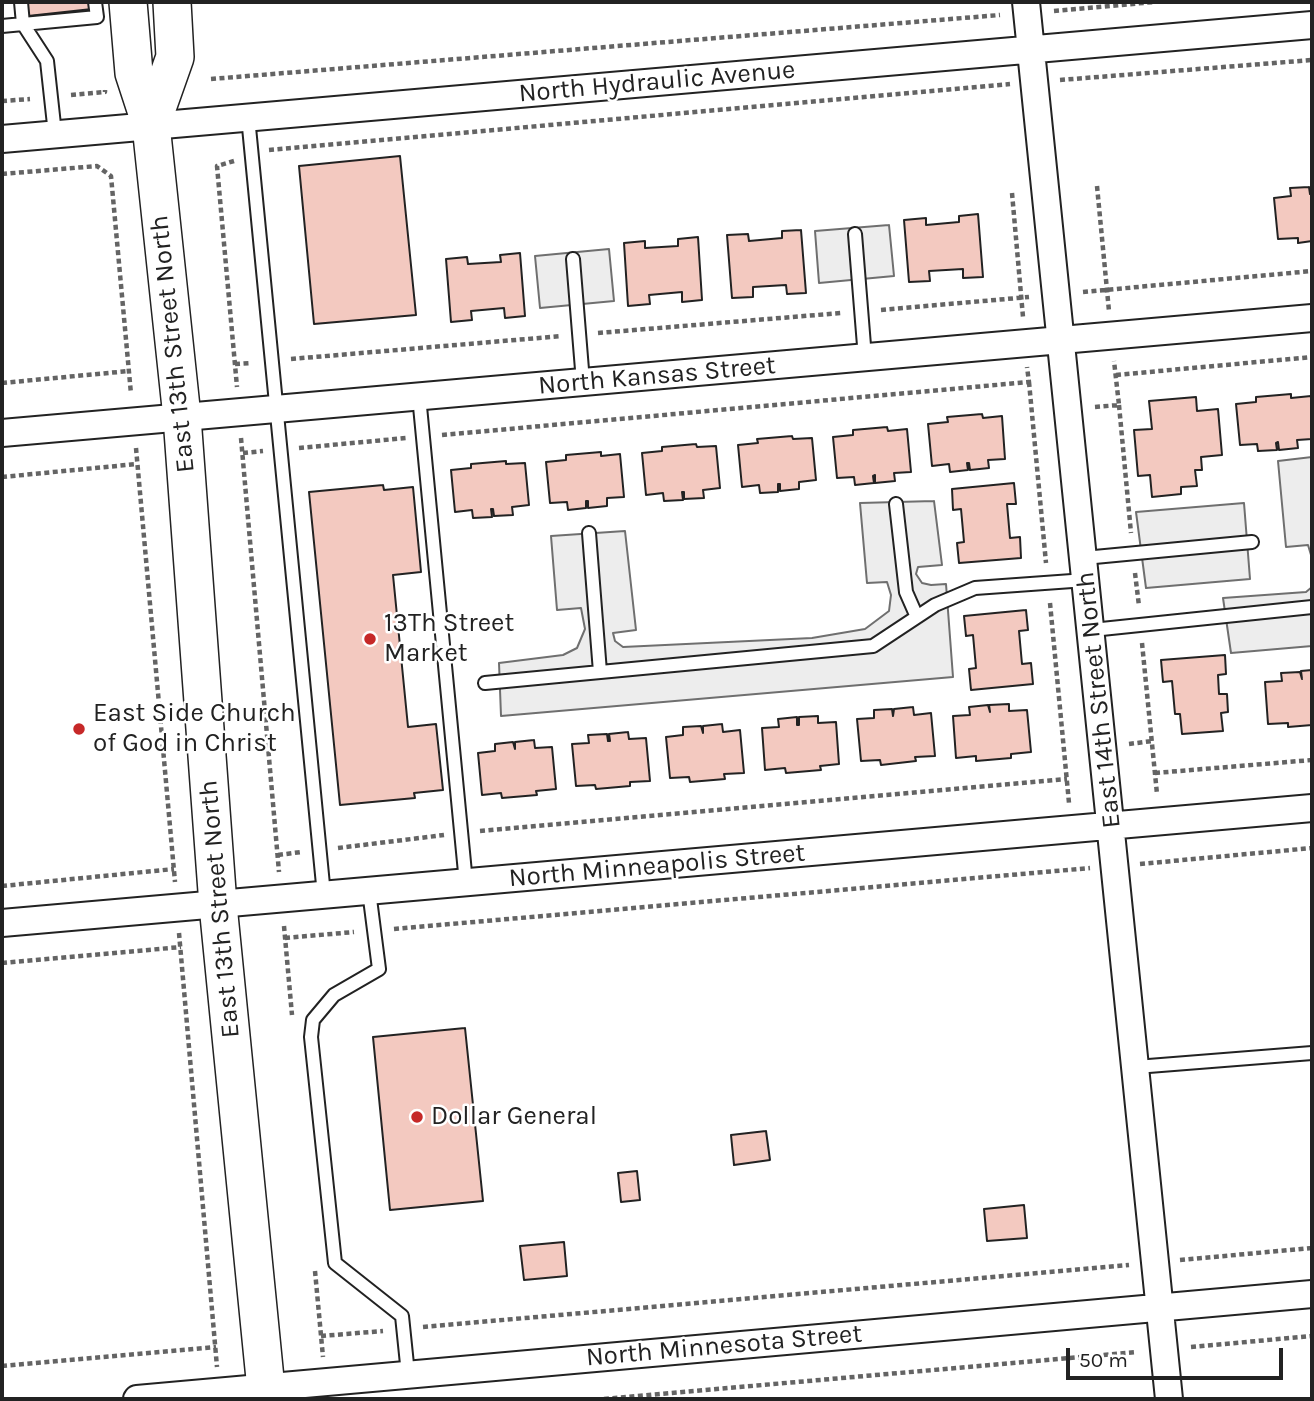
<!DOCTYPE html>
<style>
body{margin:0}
#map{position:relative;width:1314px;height:1401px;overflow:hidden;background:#fff;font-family:Karla,sans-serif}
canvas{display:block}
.frame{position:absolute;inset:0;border:4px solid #222;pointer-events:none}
.scale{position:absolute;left:1066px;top:1348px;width:217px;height:32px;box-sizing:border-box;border:4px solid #222;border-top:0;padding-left:9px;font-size:21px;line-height:24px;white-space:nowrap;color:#222;-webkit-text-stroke:5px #fff;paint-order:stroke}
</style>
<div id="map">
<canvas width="1314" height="1401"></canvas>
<div class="frame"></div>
<div class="scale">50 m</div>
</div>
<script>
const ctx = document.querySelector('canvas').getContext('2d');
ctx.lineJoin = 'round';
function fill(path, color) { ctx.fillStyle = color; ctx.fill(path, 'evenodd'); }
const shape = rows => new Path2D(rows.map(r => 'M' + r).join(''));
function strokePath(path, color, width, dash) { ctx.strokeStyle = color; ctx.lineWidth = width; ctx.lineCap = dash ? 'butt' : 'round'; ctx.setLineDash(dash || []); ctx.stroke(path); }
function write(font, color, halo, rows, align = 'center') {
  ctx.font = font + ' Karla,sans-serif'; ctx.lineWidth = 5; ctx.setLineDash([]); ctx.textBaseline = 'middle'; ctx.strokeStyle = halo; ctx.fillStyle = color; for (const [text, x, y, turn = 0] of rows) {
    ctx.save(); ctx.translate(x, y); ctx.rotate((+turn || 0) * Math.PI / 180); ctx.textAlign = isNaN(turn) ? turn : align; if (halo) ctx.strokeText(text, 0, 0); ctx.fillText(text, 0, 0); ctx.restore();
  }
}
const parking = shape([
 [889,225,894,276,819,283,815,231,889,225],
 [609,249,614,301,540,308,535,256,609,249],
 [1312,457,1312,646,1231,653,1223,598,1306,592,1312,587,1311,555,1308,545,1286,547,1278,461,1312,457],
 [934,501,942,565,918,567,916,574,922,583,931,585,946,584,953,677,501,716,499,663,563,655,577,648,585,629,581,608,557,610,551,536,625,531,636,630,613,633,615,641,623,647,812,638,865,629,889,611,891,595,887,582,867,583,860,503,934,501],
 [1244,503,1250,579,1146,588,1136,512,1244,503]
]);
fill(parking, '#ededed');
strokePath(parking, '#6f6f6f', 2);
const building = shape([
 [27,2,92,2,92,9,28,16,27,2],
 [400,156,416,315,314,324,299,166,400,156],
 [1309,187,1310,194,1312,194,1312,187,1312,241,1298,243,1298,238,1278,239,1274,198,1291,196,1290,188,1309,187],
 [978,214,983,277,963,278,963,269,929,271,930,281,909,282,904,220,926,218,926,225,959,222,959,216,978,214],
 [801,230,806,293,787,294,786,285,753,287,753,297,732,298,727,235,748,234,749,241,782,238,782,231,801,230],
 [698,237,702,300,682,302,682,292,649,295,650,304,628,306,624,243,645,241,645,248,678,246,678,239,698,237],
 [520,253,525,316,505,318,504,308,471,311,472,320,451,322,446,259,467,257,468,264,501,262,500,255,520,253],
 [1291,394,1291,398,1311,396,1312,439,1297,440,1298,448,1279,450,1278,442,1276,443,1277,450,1258,451,1257,444,1240,445,1236,404,1256,402,1256,397,1291,394],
 [1196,397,1197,411,1218,409,1222,455,1201,457,1202,470,1195,470,1197,486,1181,487,1181,494,1152,497,1150,475,1138,476,1134,430,1152,429,1149,401,1196,397],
 [982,414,983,418,1002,416,1005,459,988,460,989,468,970,470,969,463,967,463,968,470,950,472,949,464,932,466,928,424,948,422,947,417,982,414],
 [887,427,888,431,907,429,911,472,894,473,895,481,875,483,875,475,873,476,874,483,855,485,854,477,837,478,833,437,853,435,853,430,887,427],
 [792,436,793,439,812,438,816,480,799,482,799,489,780,491,780,484,778,484,778,492,760,493,759,485,742,487,738,445,758,443,757,439,792,436],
 [696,444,697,447,716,446,720,488,703,490,704,498,684,499,684,492,682,492,683,500,664,501,663,493,646,495,642,453,662,451,662,447,696,444],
 [601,452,601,456,620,454,624,497,607,498,607,506,588,508,588,501,586,501,586,508,568,510,567,502,550,503,546,462,566,460,566,455,601,452],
 [506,461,506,464,525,463,529,505,512,507,513,515,494,516,493,509,491,509,492,517,473,518,472,510,455,512,451,470,471,468,471,464,506,461],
 [1014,483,1016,504,1007,504,1010,538,1020,537,1021,558,959,563,957,543,964,542,961,509,953,510,952,489,1014,483],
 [383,485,384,490,413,487,421,572,393,575,408,727,436,724,443,790,414,793,415,798,340,805,309,492,383,485],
 [1026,610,1028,630,1019,631,1022,664,1031,663,1033,684,971,690,969,669,976,668,973,635,966,636,964,616,1026,610],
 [1225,655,1226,674,1218,675,1219,694,1227,694,1228,712,1221,713,1223,731,1182,734,1180,714,1175,714,1172,681,1163,682,1161,660,1225,655],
 [1312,670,1312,725,1288,727,1288,723,1268,724,1265,682,1282,681,1281,673,1300,672,1302,679,1301,671,1312,670],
 [1009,704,1009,711,1027,710,1031,752,1011,754,1011,758,976,761,976,756,956,758,953,716,970,715,969,707,988,705,990,712,989,705,1009,704],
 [913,707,914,715,931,713,935,756,915,757,916,761,881,765,880,760,861,761,857,719,874,718,874,710,892,709,893,716,894,709,913,707],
 [818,716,818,723,836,722,839,764,820,766,821,770,786,773,785,768,765,770,762,728,779,727,778,719,797,717,797,725,799,725,799,717,818,716],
 [722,724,723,732,740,730,744,773,724,774,725,779,690,782,689,777,670,778,666,737,683,735,683,727,701,726,703,733,703,726,722,724],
 [628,732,629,739,646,738,650,781,630,782,630,786,596,789,595,785,576,786,572,744,589,743,588,735,607,734,608,741,610,741,609,734,628,732],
 [534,740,535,748,552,747,556,789,536,791,537,795,502,798,501,793,482,795,478,753,495,751,495,744,513,742,515,749,515,742,534,740],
 [465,1028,483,1201,390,1210,373,1037,465,1028],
 [766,1131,770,1160,734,1165,731,1135,766,1131],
 [637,1171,640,1200,621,1202,618,1173,637,1171],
 [1024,1205,1027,1238,987,1241,984,1209,1024,1205],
 [564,1242,567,1276,524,1280,520,1246,564,1242]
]);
fill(building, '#f3c9c0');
strokePath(building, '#222', 2);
const lane = shape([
 [21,2,23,24,97,17,95,2],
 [2,26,23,24,47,61,55,134],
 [248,117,324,895],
 [855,234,865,358],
 [573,259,583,382],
 [419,396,466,883],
 [896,504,906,592,917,617],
 [589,533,600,672],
 [1084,558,1252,542],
 [1092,630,1312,607],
 [485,683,873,646,935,605,975,588,1086,580],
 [369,891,379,969,334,995,313,1020,311,1037,335,1263,402,1316,408,1374],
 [1136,1067,1312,1053]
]);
const street = shape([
 [1026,2,1169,1399],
 [2,139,1312,25],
 [2,433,1312,318],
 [2,923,1312,808],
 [137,1399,1312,1294]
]);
const secondary = shape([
 [128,2,134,73,151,125,182,417,218,905,267,1399],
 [151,125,175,57,172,2]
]);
strokePath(lane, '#222', 16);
strokePath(street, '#222', 30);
strokePath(secondary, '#222', 40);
strokePath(shape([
 [1054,11,1154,2],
 [211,79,1000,15],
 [1060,80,1312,60],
 [71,95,105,92,105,90],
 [2,101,30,99],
 [269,150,1010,84],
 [234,161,217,166,237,387],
 [2,174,97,166,111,176,131,394],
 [1097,186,1109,311],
 [1012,193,1023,317],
 [1083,292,1312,271],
 [881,310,1029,297],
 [598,333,841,313],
 [291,359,562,336],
 [235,364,251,363],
 [1116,375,1312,357],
 [1029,382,1046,563],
 [2,383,129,371],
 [1119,405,1131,533],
 [1095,407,1119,405,1114,361],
 [442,435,1029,382,1027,367],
 [241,438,279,872],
 [136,448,175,882],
 [299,448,406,438],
 [243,453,263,451],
 [2,477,137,464],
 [1135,573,1139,606],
 [1050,603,1069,803],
 [1142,643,1157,794],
 [1129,744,1152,741],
 [1155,773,1312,760],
 [480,831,1067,779],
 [338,848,444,835],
 [278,855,301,852],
 [1140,864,1312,848],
 [2,886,174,869],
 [284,926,292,1015],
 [394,929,1090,868],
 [179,933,217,1367],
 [285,938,354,932],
 [2,963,181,947],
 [1180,1260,1312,1248],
 [315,1271,323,1357],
 [423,1327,1129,1265],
 [321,1336,383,1331],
 [1191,1347,1312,1336],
 [2,1366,216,1347],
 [604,1399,1137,1352]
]), '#646464', 4.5, [5, 3.5]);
strokePath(lane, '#fff', 12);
strokePath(street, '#fff', 26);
strokePath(secondary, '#fff', 37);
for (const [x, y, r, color] of [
 [370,639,7,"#c62828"],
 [79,729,7,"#c62828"],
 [417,1117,7,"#c62828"]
]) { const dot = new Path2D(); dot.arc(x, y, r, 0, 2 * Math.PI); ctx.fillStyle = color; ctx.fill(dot); strokePath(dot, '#fff', 2.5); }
write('26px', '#222', '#fff', [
 ["North Hydraulic Avenue",657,82,-5],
 ["East 13th Street North",173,344,-96],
 ["North Kansas Street",657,376,-5],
 ["East 14th Street North",1099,700,-96],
 ["North Minneapolis Street",657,866,-5],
 ["East 13th Street North",220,909,-95],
 ["North Minnesota Street",724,1346,-5]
]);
write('26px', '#222', '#fff', [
 ["13Th Street",384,624],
 ["Market",384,654],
 ["East Side Church",93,714],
 ["of God in Christ",93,744],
 ["Dollar General",431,1117]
], 'left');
</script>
